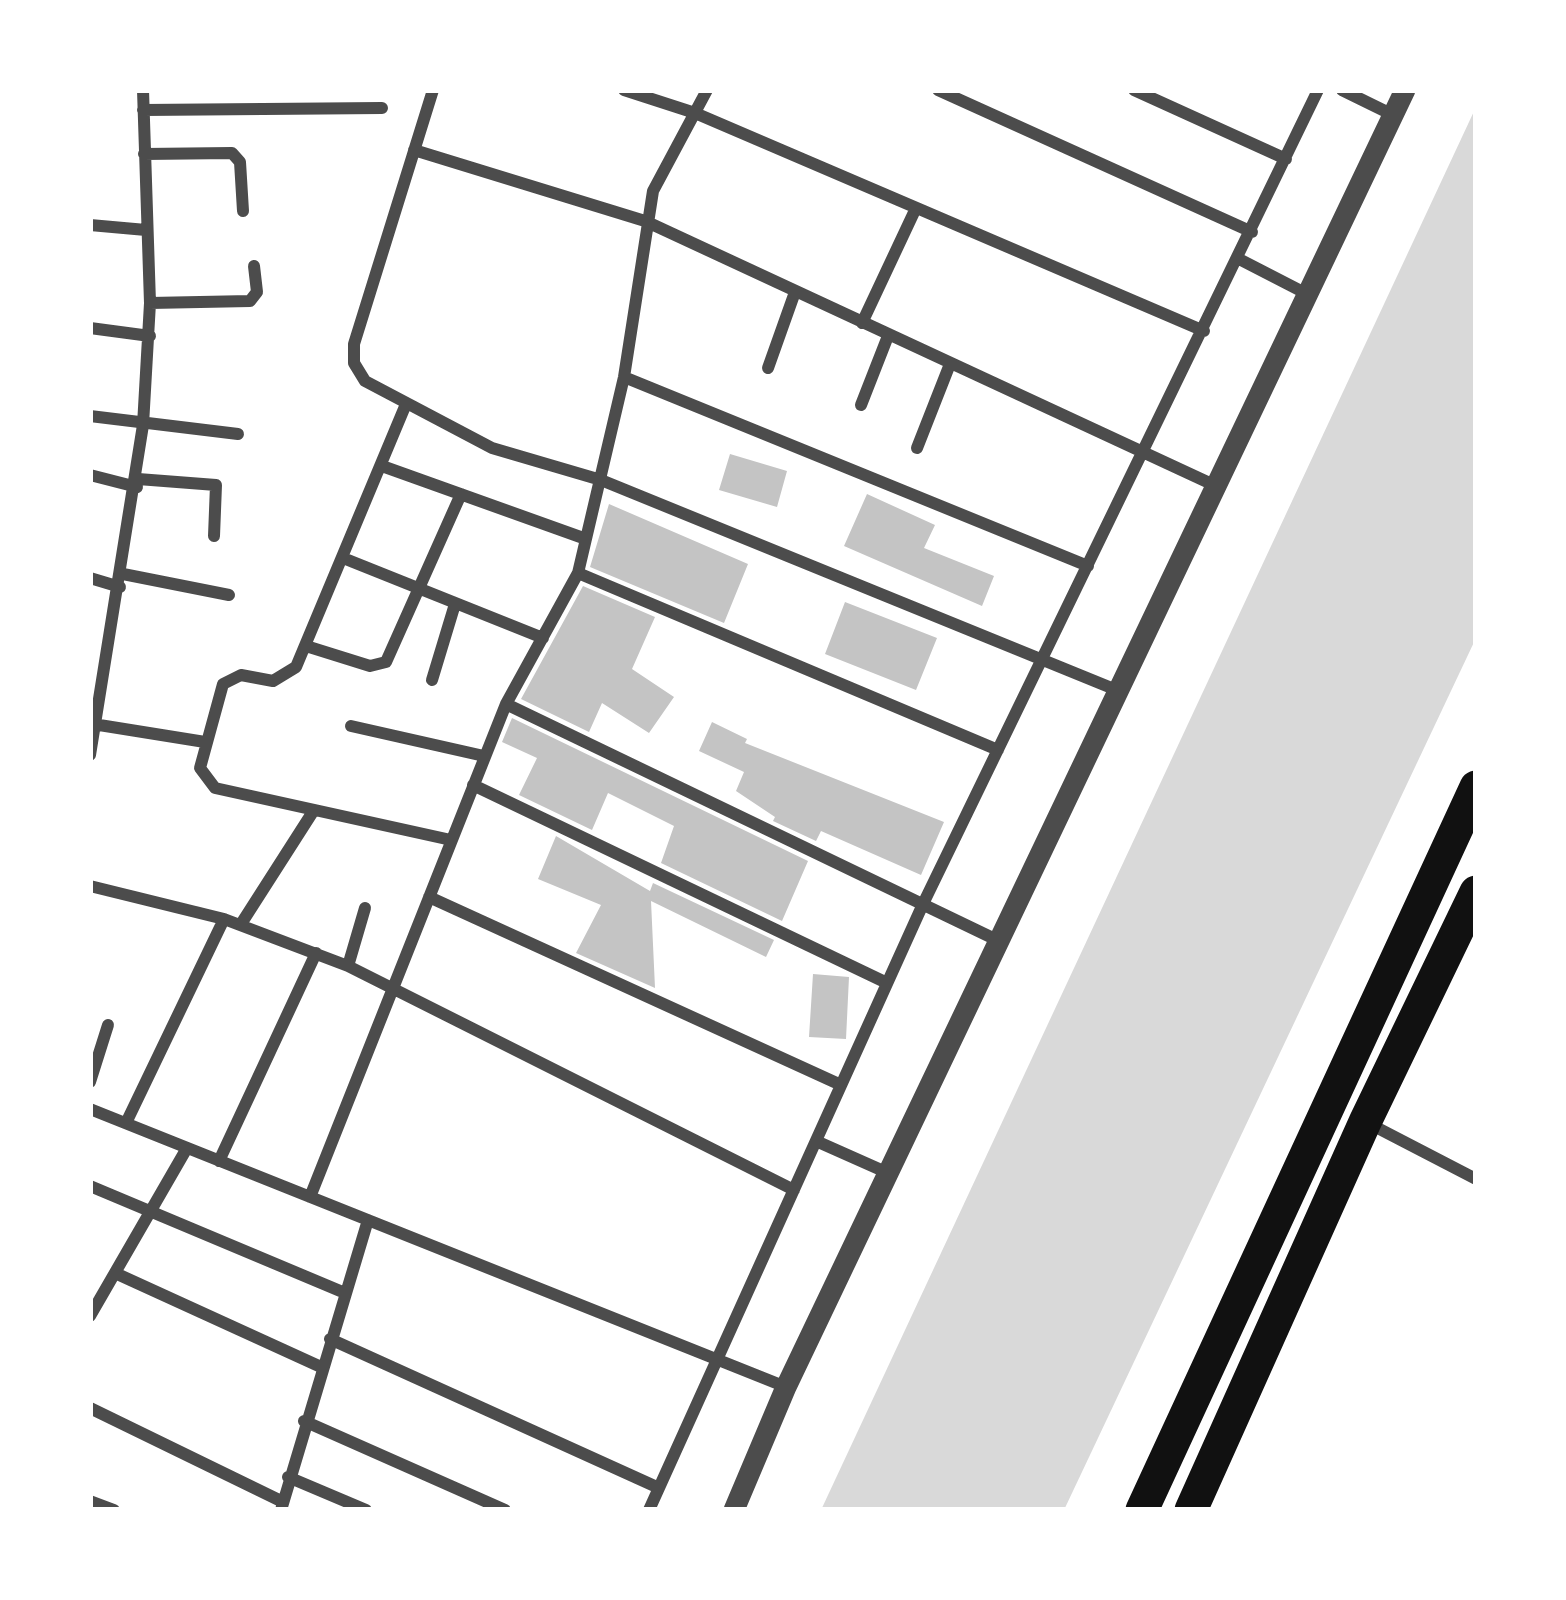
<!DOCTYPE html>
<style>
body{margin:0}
#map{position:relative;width:1566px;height:1600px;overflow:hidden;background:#fff;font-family:Merriweather,serif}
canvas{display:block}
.frame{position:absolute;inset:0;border:93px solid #fff;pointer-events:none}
</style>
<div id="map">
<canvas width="1566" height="1600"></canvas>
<div class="frame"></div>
</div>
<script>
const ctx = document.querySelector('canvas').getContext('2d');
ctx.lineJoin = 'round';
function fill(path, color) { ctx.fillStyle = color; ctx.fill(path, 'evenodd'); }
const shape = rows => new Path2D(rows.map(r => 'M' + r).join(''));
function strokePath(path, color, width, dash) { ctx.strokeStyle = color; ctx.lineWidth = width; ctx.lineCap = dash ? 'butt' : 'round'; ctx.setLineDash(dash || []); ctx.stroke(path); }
fill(shape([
 [1476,107,1476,638,1064,1510,821,1510]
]), '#d9d9d9');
fill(shape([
 [730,454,787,471,777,507,719,490],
 [867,494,935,525,924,548,994,576,982,606,844,546],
 [609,504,748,564,724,623,590,567],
 [583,586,655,617,632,669,674,697,649,733,602,703,589,732,521,699],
 [845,602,937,638,916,690,825,654],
 [512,718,808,861,782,921,661,863,674,826,608,793,592,830,519,795,537,758,502,742],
 [712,722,747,739,745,743,944,822,921,875,821,831,816,841,773,821,775,817,736,791,744,772,699,751],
 [556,836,650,891,653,883,774,940,766,957,651,901,655,988,576,953,601,905,538,879],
 [813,974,849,977,846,1039,809,1037]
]), '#c4c4c4');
strokePath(shape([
 [433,90,354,344,354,363,365,381,492,448,601,480,1119,691],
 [624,90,695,113,1204,331],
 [938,90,1252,232],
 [1134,90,1286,159],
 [1342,90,1393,115],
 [143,110,382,108],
 [414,150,645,221,1216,486],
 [144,154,232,153,240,162,243,211],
 [90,225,146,230],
 [1239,259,1307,294],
 [150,303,250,301,257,292,254,266],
 [862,323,916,208],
 [90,328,150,336],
 [768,368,795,292],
 [624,377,1088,566],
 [406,404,296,667,273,681,241,675,223,684,200,768,215,788,451,840],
 [861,405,888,336],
 [90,416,238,434],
 [917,448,950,364],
 [382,466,586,539],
 [90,475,137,487],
 [138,479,216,485,214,536],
 [343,558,543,638],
 [578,573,998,750],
 [123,574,229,595],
 [90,578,120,587],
 [306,646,370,666,386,662,461,494],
 [432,680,455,604],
 [506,704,999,941],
 [93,724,205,742],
 [351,726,484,756],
 [90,755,143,425,150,303,143,90],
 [473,785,887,983],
 [90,886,224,919,348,966,794,1190],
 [429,897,841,1085],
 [241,924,314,810],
 [348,966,365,908],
 [90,1082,108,1025],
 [90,1109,786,1387],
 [1366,1122,1476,1179],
 [126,1123,224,919],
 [816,1141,888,1173],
 [219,1161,316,953],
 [90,1186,345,1293],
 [310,1197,506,704,578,573,624,377,653,191,707,90],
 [115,1273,321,1367],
 [90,1316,187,1148],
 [330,1339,659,1488],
 [90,1408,281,1501],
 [304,1421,505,1510],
 [288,1477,366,1510],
 [90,1501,114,1510],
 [281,1510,368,1220],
 [649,1510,923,904,1318,90]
]), '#4c4c4c', 12);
strokePath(shape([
 [734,1510,786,1387,1405,90]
]), '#4c4c4c', 21);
strokePath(shape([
 [1142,1510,1476,787],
 [1191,1510,1365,1122,1476,892]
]), '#111', 33);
</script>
